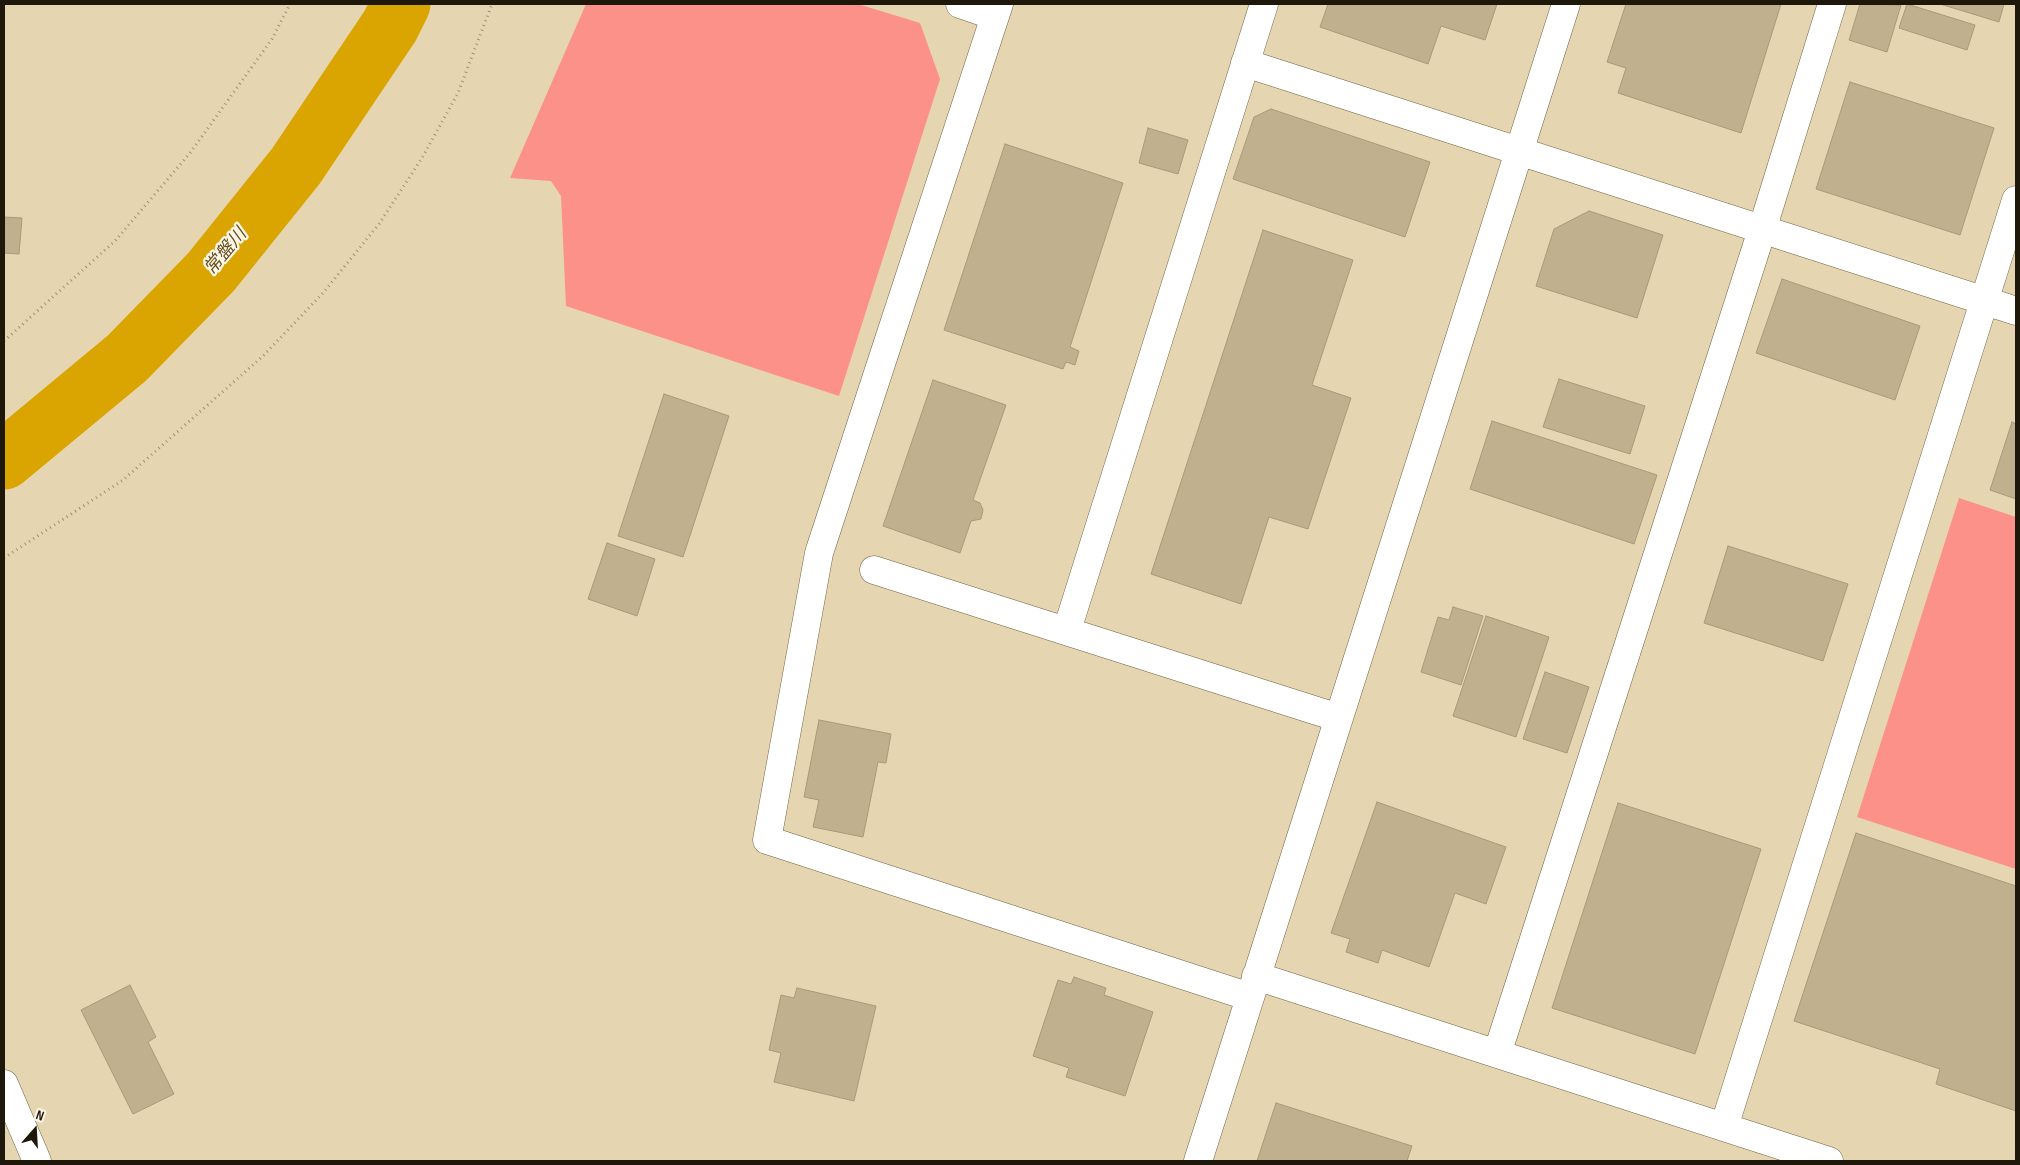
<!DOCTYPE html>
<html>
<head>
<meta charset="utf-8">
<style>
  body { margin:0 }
  #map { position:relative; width:2020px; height:1165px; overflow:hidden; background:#e6d5b1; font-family:"Sofia Sans Condensed",sans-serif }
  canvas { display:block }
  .frame { position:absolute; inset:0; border:5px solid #1e180b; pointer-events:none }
  .north { position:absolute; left:10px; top:1105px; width:50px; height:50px; -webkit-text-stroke:4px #fef7e9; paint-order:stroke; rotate:19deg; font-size:14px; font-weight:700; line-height:20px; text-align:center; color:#1e180b }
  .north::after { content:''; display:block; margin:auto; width:18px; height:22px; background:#1e180b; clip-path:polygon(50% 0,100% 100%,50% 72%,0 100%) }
</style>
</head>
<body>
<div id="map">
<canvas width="2020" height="1165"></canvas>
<div class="frame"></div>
<div class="north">N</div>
</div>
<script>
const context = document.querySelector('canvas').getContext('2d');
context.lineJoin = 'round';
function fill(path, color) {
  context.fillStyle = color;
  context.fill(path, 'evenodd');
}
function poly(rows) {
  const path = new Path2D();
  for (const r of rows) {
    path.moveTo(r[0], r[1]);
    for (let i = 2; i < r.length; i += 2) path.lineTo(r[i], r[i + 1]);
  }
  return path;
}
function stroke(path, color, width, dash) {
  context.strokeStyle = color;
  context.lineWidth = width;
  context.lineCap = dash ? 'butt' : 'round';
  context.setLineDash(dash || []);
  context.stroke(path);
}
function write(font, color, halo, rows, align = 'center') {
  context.font = font + ' "Sofia Sans Condensed","Noto Sans JP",sans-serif';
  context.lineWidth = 4.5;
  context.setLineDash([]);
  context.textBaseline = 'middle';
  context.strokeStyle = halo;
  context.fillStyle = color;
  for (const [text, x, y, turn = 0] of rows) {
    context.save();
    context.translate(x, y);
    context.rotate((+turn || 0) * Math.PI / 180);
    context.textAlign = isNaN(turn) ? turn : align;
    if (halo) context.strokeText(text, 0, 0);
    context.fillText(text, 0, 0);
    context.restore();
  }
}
fill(poly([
  [586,4,858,4,920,23,940,79,839,396,566,306,561,196,551,181,510,178],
  [1959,498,2016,517,2016,869,1857,817]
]), '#fc9189');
stroke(poly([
  [4,460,127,358,211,272,296,166,390,26,401,4]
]), '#daa500', 59);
const building = poly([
  [1328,4,1497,4,1485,40,1441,26,1428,64,1320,27,1328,4],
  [1626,4,1781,4,1741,133,1618,93,1626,68,1607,62,1626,4],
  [1860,4,1901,5,1887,52,1849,40,1860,4],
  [1907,4,1975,25,1967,50,1899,28,1907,4],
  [1940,4,2004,4,1999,22,1940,4],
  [1850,82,1994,128,1960,235,1816,189,1850,82],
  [1271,109,1430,162,1405,237,1233,179,1254,117,1271,109],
  [1148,128,1188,140,1178,174,1139,163,1148,128],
  [1005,144,1123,183,1070,347,1079,351,1075,365,1066,362,1063,369,944,330,1005,144],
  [1589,211,1663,235,1637,318,1536,286,1554,229,1589,211],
  [4,217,22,218,19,254,4,253,4,217],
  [1263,230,1353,260,1312,385,1351,398,1308,529,1269,517,1241,604,1151,574,1263,230],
  [1782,279,1920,326,1895,400,1756,353,1782,279],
  [1559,379,1645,406,1630,454,1543,427,1559,379],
  [933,380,1006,405,973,500,980,503,983,510,981,519,971,521,960,553,883,526,933,380],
  [664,394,729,416,683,557,618,536,664,394],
  [1492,421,1657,475,1634,544,1470,489,1492,421],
  [2012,422,2016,424,2016,499,1990,490,2012,422],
  [607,543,655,559,637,616,588,599,607,543],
  [1728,546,1848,584,1823,661,1704,623,1728,546],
  [1453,607,1483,616,1461,685,1421,672,1438,617,1449,620,1453,607],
  [1486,616,1549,637,1516,737,1453,716,1486,616],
  [1545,672,1589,687,1567,753,1523,739,1545,672],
  [819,720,891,734,886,763,878,762,863,837,813,827,819,800,804,797,819,720],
  [1377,802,1506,847,1486,904,1455,893,1429,967,1382,950,1378,963,1346,952,1350,939,1331,933,1377,802],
  [1618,803,1761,849,1695,1054,1552,1008,1618,803],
  [1856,833,2016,886,2016,1111,1936,1084,1940,1069,1794,1021,1856,833],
  [1074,977,1106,988,1104,995,1153,1012,1125,1096,1066,1077,1069,1068,1033,1056,1058,980,1071,984,1074,977],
  [130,985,156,1037,148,1042,174,1094,133,1114,81,1010,130,985],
  [797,988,876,1006,854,1101,774,1082,781,1053,769,1050,781,995,794,998,797,988],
  [1276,1103,1412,1146,1407,1161,1257,1161,1276,1103]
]);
fill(building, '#c1b08e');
stroke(building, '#aa9978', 1);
const minor = poly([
  [960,4,995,16],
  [999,4,819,553,767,840,1250,997],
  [1245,63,2016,311],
  [874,570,1339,718],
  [1067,630,1264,4],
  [1256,976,1829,1161],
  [1497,1054,1762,230,1832,4],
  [4,1084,37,1161],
  [1724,1127,2016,200],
  [1198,1161,1566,4]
]);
stroke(minor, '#726343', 29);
stroke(poly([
  [4,341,115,241,190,153,272,39,290,4],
  [4,558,123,480,263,356,323,293,379,224,422,158,458,93,492,4]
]), '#9f9276', 3, [1, 4]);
stroke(minor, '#fff', 28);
write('italic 18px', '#644e1b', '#fef7e9', [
  ["常盤川",226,252,-50]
]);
</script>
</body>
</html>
